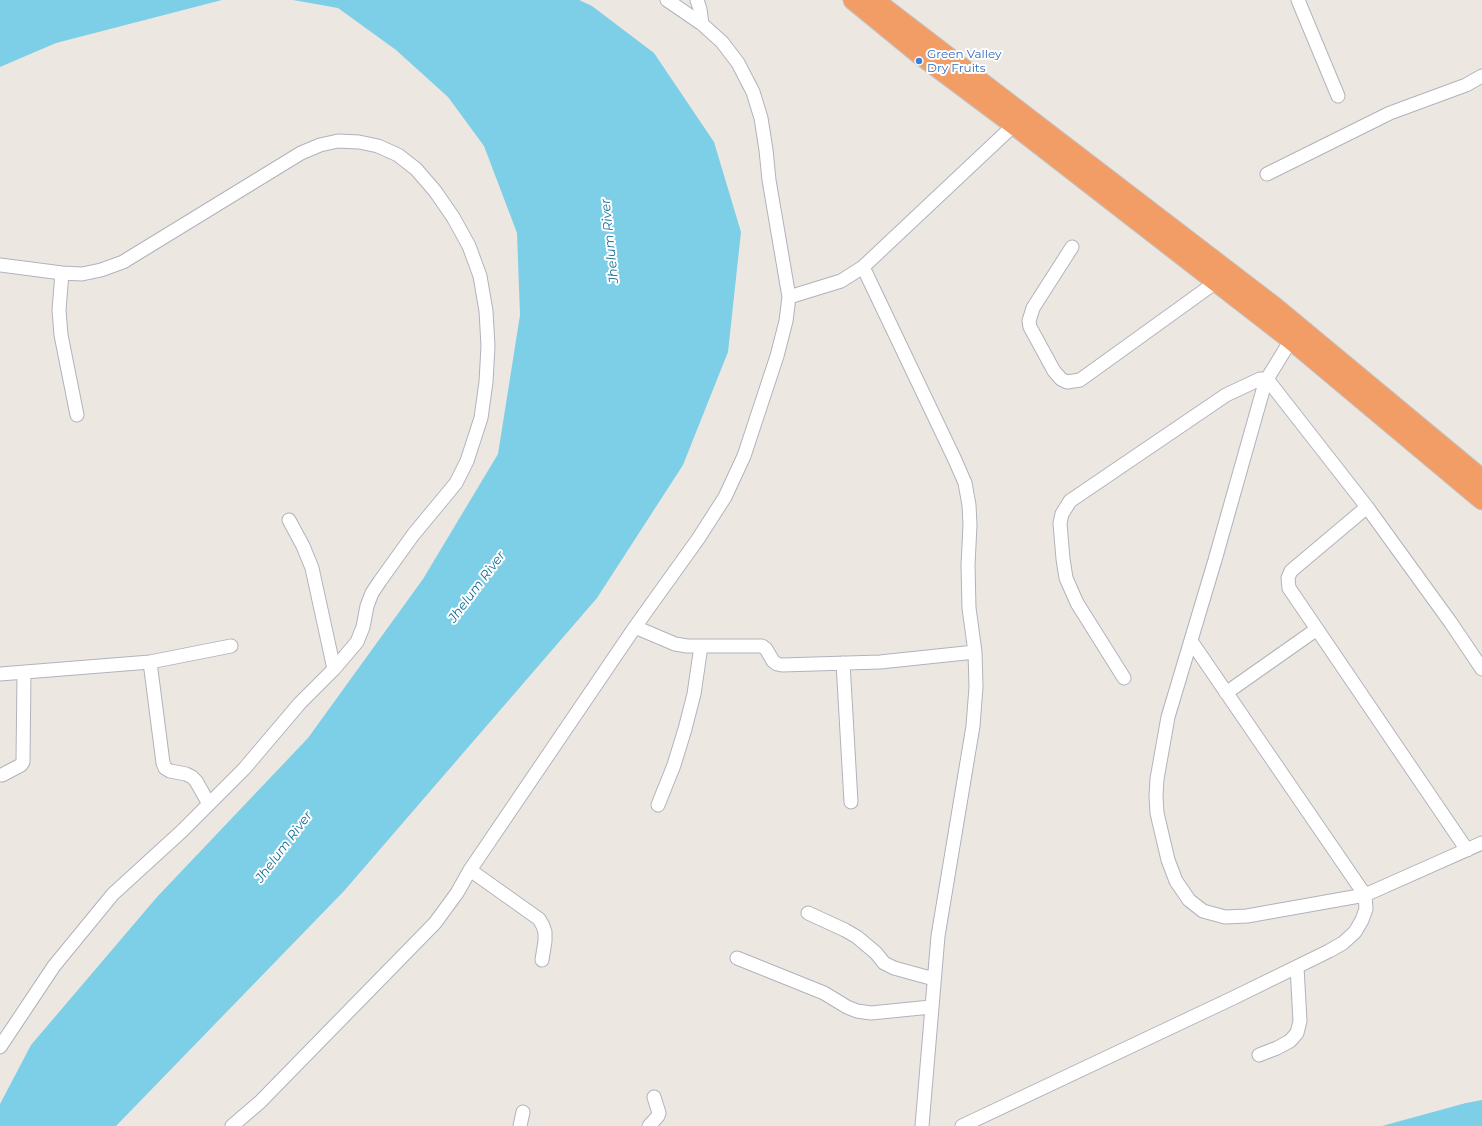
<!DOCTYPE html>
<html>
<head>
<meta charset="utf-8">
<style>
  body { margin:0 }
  canvas { display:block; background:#ede7e1 }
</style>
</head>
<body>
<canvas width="1482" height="1126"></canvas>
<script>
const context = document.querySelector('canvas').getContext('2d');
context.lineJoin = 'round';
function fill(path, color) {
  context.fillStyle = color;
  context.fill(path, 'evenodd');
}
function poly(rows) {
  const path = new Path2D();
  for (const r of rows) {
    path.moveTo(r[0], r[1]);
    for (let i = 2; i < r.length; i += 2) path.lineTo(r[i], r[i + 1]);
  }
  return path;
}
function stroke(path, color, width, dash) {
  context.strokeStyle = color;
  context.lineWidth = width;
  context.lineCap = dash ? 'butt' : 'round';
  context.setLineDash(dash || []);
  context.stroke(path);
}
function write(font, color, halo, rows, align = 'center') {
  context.font = font + ' Montserrat,sans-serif';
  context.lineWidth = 4;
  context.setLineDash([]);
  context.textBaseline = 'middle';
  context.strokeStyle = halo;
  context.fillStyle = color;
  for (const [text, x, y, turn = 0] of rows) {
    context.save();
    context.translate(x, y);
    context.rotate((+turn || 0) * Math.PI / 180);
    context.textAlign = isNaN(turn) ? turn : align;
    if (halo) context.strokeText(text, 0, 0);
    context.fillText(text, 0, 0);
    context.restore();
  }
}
fill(poly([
  [0,0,222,0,56,43,0,67],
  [293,0,579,0,592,6,654,53,714,142,741,232,728,352,683,465,597,598,344,891,116,1126,0,1126,0,1104,31,1045,157,897,308,738,423,579,498,454,520,315,517,233,484,146,448,97,396,50,338,8],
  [1482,1100,1482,1126,1382,1126,1466,1103]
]), '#7ccfe7');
const minor = poly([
  [697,0,700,9,702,24],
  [1298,0,1338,96],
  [1267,174,1390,113,1466,85,1482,76],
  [1072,247,1033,308,1029,321,1030,327,1054,371,1061,379,1067,382,1080,380,1216,282,1221,276],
  [0,265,62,273,82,274,101,270,123,262,301,153,320,145,338,141,359,142,378,146,398,155,416,169,435,191,453,217,469,246,480,276,486,311,488,346,486,382,481,418,467,461,456,483,413,535,380,581,372,593,367,606,363,627,357,642,334,669,300,703,244,769,182,831,113,894,54,966,0,1047],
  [863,267,955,460,965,483,969,505,970,525,968,565,969,608,975,652,976,687,973,726,938,936,922,1126],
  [62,273,59,310,61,335,77,415],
  [789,297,841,281,863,267,1014,125],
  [1367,507,1291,571,1288,578,1289,588,1467,850],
  [289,520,303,546,312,568,334,669],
  [635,627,675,644,687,646,762,646,766,649,773,661,777,664,782,665,880,662,975,652],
  [1191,641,1365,895,1247,916,1225,917,1203,911,1189,900,1176,881,1168,860,1157,813,1156,796,1157,779,1168,717,1215,560,1263,390,1267,379,1291,340,1297,334],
  [150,662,231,646],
  [843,663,851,802],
  [0,674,150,662,163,763,165,768,170,771,186,774,192,777,196,781,209,804],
  [1124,678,1077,603,1066,578,1063,559,1060,523,1062,514,1070,501,1226,395,1260,379,1267,379,1367,507,1451,623,1482,669],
  [1226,693,1317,629],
  [2,775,21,765,23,762,24,672],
  [658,805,674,765,685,729,694,694,701,646],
  [470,870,539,919,543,926,545,932,545,941,542,960],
  [808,913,845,930,857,937,876,953,884,963,894,968,934,979],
  [737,958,824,993,847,1007,857,1011,871,1013,931,1007],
  [1259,1055,1277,1048,1290,1041,1297,1033,1300,1021,1297,967],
  [232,1126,260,1102,435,923,457,893,470,870,635,627,698,539,725,497,744,456,777,356,786,321,789,297,769,180,766,150,761,118,753,92,738,63,722,42,702,24,667,0],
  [520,1126,523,1112],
  [649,1126,658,1116,659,1113,654,1097],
  [962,1126,1233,998,1329,951,1343,943,1355,932,1362,920,1366,909,1365,895,1482,843]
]);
const highway = poly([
  [853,0,919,54,1014,125,1291,340,1482,500],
  [874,0,1275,307,1482,479]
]);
stroke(minor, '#b1b3bc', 15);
stroke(highway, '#c4c4c4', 21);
stroke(minor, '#fff', 13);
stroke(highway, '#f39d66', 19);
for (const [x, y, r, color] of [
  [919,61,4,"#3f7fe0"]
]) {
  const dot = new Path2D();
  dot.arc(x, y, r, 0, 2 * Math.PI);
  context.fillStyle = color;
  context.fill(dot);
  stroke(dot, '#fff', 1.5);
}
write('12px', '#366cbe', '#fff', [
  ["Green Valley",927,54],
  ["Dry Fruits",927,68]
], 'left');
write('italic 13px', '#177097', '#fff', [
  ["Jhelum River",610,241,-96],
  ["Jhelum River",477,587,-53],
  ["Jhelum River",284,847,-53]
]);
</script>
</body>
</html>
